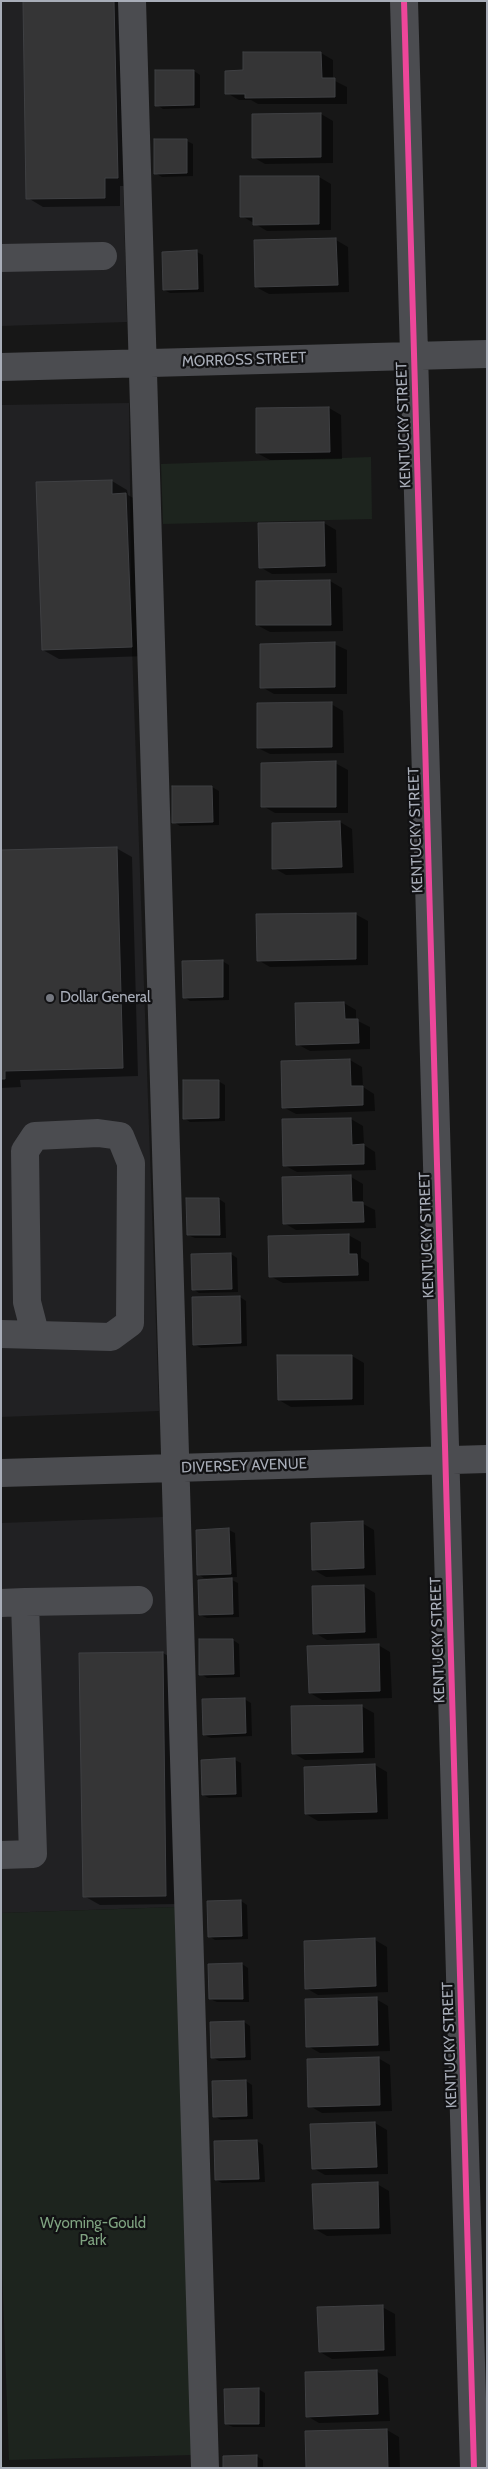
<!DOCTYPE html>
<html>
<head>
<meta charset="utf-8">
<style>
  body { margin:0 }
  #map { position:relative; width:488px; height:2469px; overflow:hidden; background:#171717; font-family:Cabin,sans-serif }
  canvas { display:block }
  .frame { position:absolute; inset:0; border:2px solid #a8adb8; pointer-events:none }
</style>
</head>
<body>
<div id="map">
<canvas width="488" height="2469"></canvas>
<div class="frame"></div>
</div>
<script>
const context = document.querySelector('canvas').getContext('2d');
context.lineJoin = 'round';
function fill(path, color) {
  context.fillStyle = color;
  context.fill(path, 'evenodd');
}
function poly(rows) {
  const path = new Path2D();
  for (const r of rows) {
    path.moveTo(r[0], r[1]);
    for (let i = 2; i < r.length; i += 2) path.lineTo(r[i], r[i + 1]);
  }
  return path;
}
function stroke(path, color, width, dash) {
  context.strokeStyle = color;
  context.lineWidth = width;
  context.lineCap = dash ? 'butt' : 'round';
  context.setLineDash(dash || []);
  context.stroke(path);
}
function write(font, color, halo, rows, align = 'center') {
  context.font = font + ' Cabin,sans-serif';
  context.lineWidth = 4.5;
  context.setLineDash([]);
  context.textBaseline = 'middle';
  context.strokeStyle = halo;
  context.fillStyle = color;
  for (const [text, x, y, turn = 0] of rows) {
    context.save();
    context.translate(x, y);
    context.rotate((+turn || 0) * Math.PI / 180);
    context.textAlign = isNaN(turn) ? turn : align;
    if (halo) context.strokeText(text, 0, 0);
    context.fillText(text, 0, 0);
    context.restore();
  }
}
fill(poly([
  [1,1,118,1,127,322,1,326],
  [129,403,132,647,159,1411,1,1417,1,405],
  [163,1517,176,1907,1,1913,1,1523]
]), '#212123');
fill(poly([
  [371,457,372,519,163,524,161,464],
  [176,1907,192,2455,9,2460,1,2240,1,1913]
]), '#1d241e');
fill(poly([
  [24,1,130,1,133,186,120,186,120,206,43,207,28,198],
  [321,53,333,60,333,80,347,87,347,104,258,104,251,100,239,100,227,93,244,72],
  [194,71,200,75,200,108,163,109,157,105],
  [321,114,333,121,333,163,265,164,253,157],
  [187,141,193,144,193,176,162,177,155,173],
  [319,177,331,184,331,230,267,231,242,216],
  [336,240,348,247,349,292,269,294,256,287],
  [197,252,203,255,204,292,170,293,164,290],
  [329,408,341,415,342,459,270,460,257,453],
  [112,481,127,490,128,495,142,503,147,656,59,659,43,650],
  [324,523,336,530,337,573,272,574,260,567],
  [330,581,342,588,343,631,270,632,257,625],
  [334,644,347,650,347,694,274,694,262,687],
  [331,704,343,711,344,753,270,754,258,748],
  [335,763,348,770,348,813,275,813,263,806],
  [212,787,219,791,219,825,180,826,174,822,173,788],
  [340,822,352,829,354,873,286,875,274,868,273,824],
  [116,848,132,857,138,1076,20,1080,21,1087,1,1088,1,851],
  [355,914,368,921,368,965,270,967,258,960],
  [222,961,229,965,229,1000,190,1001,184,997],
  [344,1003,356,1010,356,1020,370,1027,370,1049,310,1051,297,1044],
  [350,1060,362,1067,363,1087,374,1094,375,1111,296,1114,283,1107],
  [218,1081,225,1085,225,1121,190,1122,184,1118],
  [351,1119,363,1126,364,1145,375,1152,376,1170,297,1172,284,1165],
  [351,1177,363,1184,363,1204,375,1210,376,1228,296,1230,284,1223],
  [219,1199,225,1203,226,1238,195,1238,188,1235],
  [348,1235,361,1242,361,1258,369,1263,369,1281,283,1283,270,1276],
  [231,1254,237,1258,238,1292,199,1293,193,1289],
  [240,1297,246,1301,247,1346,201,1348,194,1344],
  [352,1356,364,1363,364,1405,291,1407,279,1400],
  [362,1523,374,1530,376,1575,326,1577,314,1570],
  [229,1530,235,1533,237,1577,204,1578,198,1574],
  [232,1580,238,1583,239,1617,207,1618,200,1615],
  [363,1586,375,1593,377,1638,327,1640,315,1633],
  [233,1640,239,1644,240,1677,207,1678,201,1674],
  [378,1645,390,1652,392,1698,322,1700,310,1693],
  [163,1653,179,1662,182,1904,100,1905,84,1896],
  [244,1699,251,1703,252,1736,211,1738,204,1735],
  [361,1706,374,1713,375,1758,305,1760,293,1753],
  [235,1760,241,1763,242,1797,209,1798,203,1795],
  [375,1765,387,1772,388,1819,318,1821,306,1814],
  [241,1901,247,1905,248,1939,215,1940,209,1936],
  [375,1940,387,1947,388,1992,318,1995,306,1988],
  [242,1964,248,1968,249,2002,217,2002,210,1999],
  [376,1999,388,2006,390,2051,320,2053,308,2046],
  [244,2022,250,2026,251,2060,219,2061,212,2057],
  [378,2058,390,2065,392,2111,322,2113,310,2106],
  [246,2081,252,2085,253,2119,221,2120,214,2116],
  [375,2123,387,2130,388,2174,325,2175,313,2168],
  [257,2141,263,2145,265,2182,222,2183,216,2180],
  [377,2184,389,2191,391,2234,327,2236,315,2229],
  [382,2307,395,2314,396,2356,332,2359,320,2352],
  [376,2371,388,2378,390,2421,319,2423,307,2416],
  [258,2389,265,2393,265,2427,233,2427,226,2424],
  [387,2430,399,2437,400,2468,307,2468,306,2432],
  [256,2456,263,2460,263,2468,224,2468]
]), '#0007');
const building = poly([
  [23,1,114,1,118,178,105,178,105,198,26,199,23,1],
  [243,52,321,52,322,78,335,78,335,97,245,98,245,94,225,94,225,71,243,70,243,52],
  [155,70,194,70,194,105,155,106,155,70],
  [321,113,321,157,252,158,252,114,321,113],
  [154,139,187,139,187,173,154,174,154,139],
  [240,176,319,176,319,224,253,225,253,217,240,217,240,176],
  [336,238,338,285,255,287,254,240,336,238],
  [197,250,198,289,163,290,162,252,197,250],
  [329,407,330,452,256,453,256,408,329,407],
  [112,480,112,494,126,493,132,647,42,650,36,482,112,480],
  [324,522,325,566,259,568,258,523,324,522],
  [330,580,331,625,256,625,256,581,330,580],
  [335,642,335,687,260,688,260,644,335,642],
  [332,702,332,747,257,748,257,703,332,702],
  [336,761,336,807,261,807,261,763,336,761],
  [172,786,212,786,213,822,172,823,172,786],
  [340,821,342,867,272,869,272,823,340,821],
  [117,847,123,1068,5,1071,5,1079,1,1079,1,850,117,847],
  [356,913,356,959,257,961,256,914,356,913],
  [223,960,223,997,183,998,182,961,223,960],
  [344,1002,345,1019,358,1019,359,1043,296,1045,295,1003,344,1002],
  [350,1059,351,1086,363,1086,363,1105,282,1108,281,1061,350,1059],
  [183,1080,219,1080,219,1118,183,1119,183,1080],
  [351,1118,352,1145,364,1144,364,1164,283,1166,282,1119,351,1118],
  [351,1175,352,1202,363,1202,364,1222,283,1224,282,1177,351,1175],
  [186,1198,219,1198,220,1235,187,1235,186,1198],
  [349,1234,349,1254,357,1254,358,1275,269,1277,268,1236,349,1234],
  [231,1253,232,1289,192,1290,191,1254,231,1253],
  [240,1296,241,1343,193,1345,192,1297,240,1296],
  [277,1355,352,1355,352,1399,278,1400,277,1355],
  [363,1521,364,1568,312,1570,311,1523,363,1521],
  [229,1528,231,1574,197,1575,196,1530,229,1528],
  [232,1578,233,1614,199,1615,198,1580,232,1578],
  [364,1585,365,1632,313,1634,312,1586,364,1585],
  [199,1639,233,1639,234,1674,199,1675,199,1639],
  [379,1644,380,1691,309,1693,307,1646,379,1644],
  [163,1652,166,1896,83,1897,79,1653,163,1652],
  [245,1698,246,1733,203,1735,202,1699,245,1698],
  [362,1705,363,1752,292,1754,291,1706,362,1705],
  [235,1758,236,1794,202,1795,201,1760,235,1758],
  [375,1764,377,1812,305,1814,304,1767,375,1764],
  [241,1900,242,1936,208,1937,207,1901,241,1900],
  [375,1938,376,1986,305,1989,304,1941,375,1938],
  [242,1963,243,1999,209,1999,208,1964,242,1963],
  [377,1997,378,2045,306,2047,305,1999,377,1997],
  [244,2021,245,2057,211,2058,210,2022,244,2021],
  [379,2057,380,2105,308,2107,307,2059,379,2057],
  [246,2080,247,2116,213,2117,212,2081,246,2080],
  [375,2122,377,2167,312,2169,310,2124,375,2122],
  [257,2140,259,2179,215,2180,214,2141,257,2140],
  [378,2182,379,2228,314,2229,312,2184,378,2182],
  [383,2305,384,2350,319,2352,317,2307,383,2305],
  [377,2370,378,2414,306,2417,305,2372,377,2370],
  [259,2388,259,2424,225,2424,224,2389,259,2388],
  [387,2429,388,2468,306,2468,305,2431,387,2429],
  [257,2455,257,2468,223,2468,223,2456,257,2455]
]);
fill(building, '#353536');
stroke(building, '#3f4043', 1);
stroke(poly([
  [132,1,205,2468],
  [404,1,474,2468],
  [1,258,103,256],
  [1,367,487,354],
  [1,1334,111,1337,130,1323,131,1163,120,1136,98,1133,35,1136,25,1151,27,1302,35,1333],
  [1,1473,487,1459],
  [25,1602,139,1600],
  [1,1603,25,1602,33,1854,1,1855]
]), '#4b4c50', 28);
stroke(poly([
  [404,1,474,2468]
]), '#ed469a', 6);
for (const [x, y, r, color] of [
  [50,998,5,"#757880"]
]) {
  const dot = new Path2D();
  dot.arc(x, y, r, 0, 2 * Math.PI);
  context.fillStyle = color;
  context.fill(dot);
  stroke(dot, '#111113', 2);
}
write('15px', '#a8adb8', '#111113', [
  ["MORROSS STREET",244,360,-2],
  ["KENTUCKY STREET",404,425,-92],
  ["KENTUCKY STREET",416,830,-92],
  ["KENTUCKY STREET",427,1235,-92],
  ["DIVERSEY AVENUE",244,1466,-2],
  ["KENTUCKY STREET",438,1640,-92],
  ["KENTUCKY STREET",450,2045,-92]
]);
write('15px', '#a8adb8', '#111113', [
  ["Dollar General",60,998]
], 'left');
write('15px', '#7fa381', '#111113', [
  ["Wyoming-Gould",93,2224],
  ["Park",93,2241]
]);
</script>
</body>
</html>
